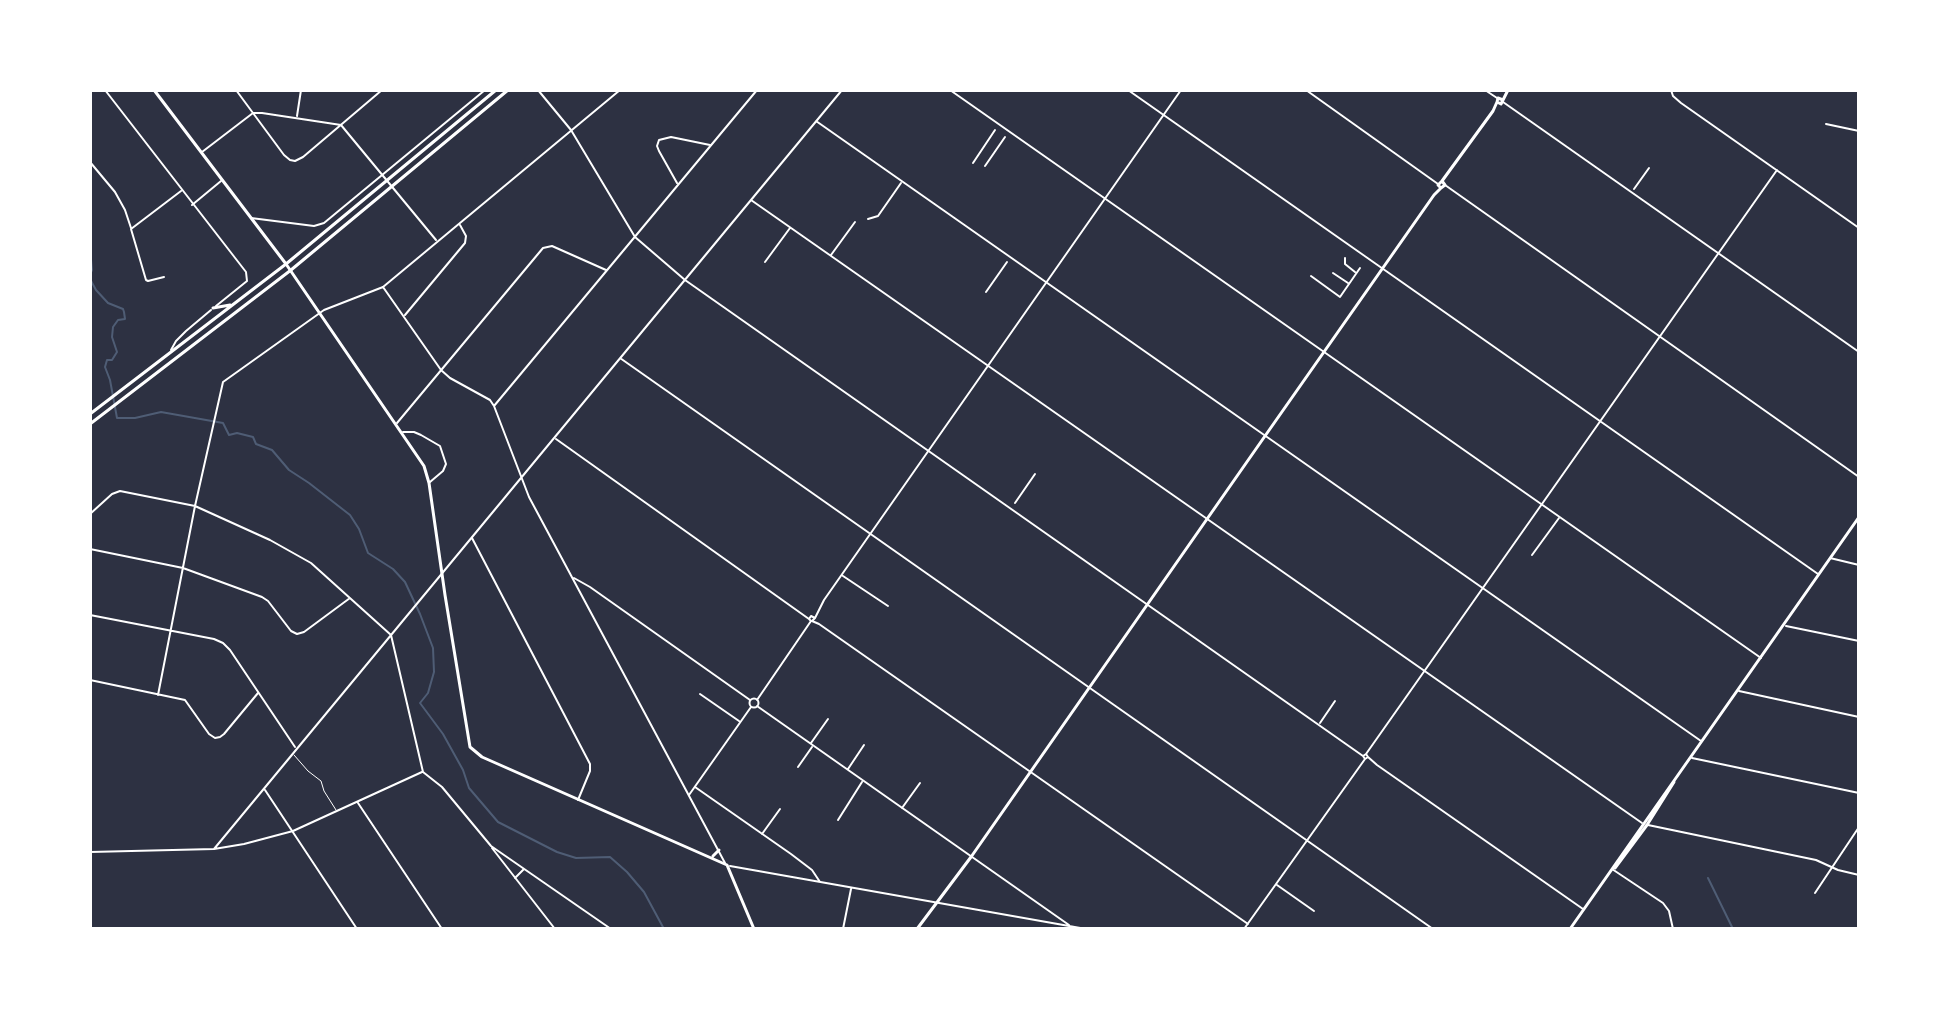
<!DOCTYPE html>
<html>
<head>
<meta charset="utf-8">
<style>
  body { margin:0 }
  #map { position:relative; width:1949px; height:1019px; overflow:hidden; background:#2d3142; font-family:"Golos Text",sans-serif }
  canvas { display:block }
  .frame { position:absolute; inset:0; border:92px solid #fff; pointer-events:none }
</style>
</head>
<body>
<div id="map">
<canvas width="1949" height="1019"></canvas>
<div class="frame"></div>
</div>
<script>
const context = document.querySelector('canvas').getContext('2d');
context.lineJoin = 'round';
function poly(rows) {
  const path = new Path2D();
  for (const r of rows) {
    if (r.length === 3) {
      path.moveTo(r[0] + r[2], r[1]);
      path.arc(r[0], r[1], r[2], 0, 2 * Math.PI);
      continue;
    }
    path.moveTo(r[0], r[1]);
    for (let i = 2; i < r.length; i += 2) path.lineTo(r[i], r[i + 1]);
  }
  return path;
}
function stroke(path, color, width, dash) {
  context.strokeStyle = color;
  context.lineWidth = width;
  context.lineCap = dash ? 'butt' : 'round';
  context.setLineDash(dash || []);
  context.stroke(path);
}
stroke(poly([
  [90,249,92,270,90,275],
  [90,279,96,290,108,303,123,309,124,312,125,319,118,320,113,327,112,337,117,352,112,360,107,360,105,367,110,380,117,418,135,418,161,412,223,423,229,435,237,433,253,437,256,444,272,450,289,470,309,483,350,515,359,529,368,553,393,569,405,582,420,614,433,648,434,672,428,693,420,703,443,734,463,770,469,788,498,822,557,852,576,858,610,857,627,872,644,892,664,929],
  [1708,878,1733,929]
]), '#4f5d75', 2);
stroke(poly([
  [294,755,308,771,321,781,324,791,336,810]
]), '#fff', 1);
stroke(poly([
  [105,90,246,272,247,281,216,306],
  [236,90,284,155,290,160,295,161,303,157,382,90],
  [538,90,571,130,635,237,685,280,1363,756],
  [1128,90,1818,574],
  [1306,90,1438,184],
  [1485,90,1497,98],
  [1671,90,1673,96,1681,103,1859,228],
  [1503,102,1859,352],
  [297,116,301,90],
  [816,121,1701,741],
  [1826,124,1859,131],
  [202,152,253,113,262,113,341,125,436,240],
  [90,162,115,192,125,210,131,228],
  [973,163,995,130],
  [985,166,1005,137],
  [677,183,659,151,657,146,659,140,671,137,710,145],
  [1445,185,1859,477],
  [1634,189,1649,168],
  [751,200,1642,823],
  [192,205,221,181],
  [251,218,314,226,324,223,485,90],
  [868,219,878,216,901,183],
  [831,255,855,222],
  [1345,258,1345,264,1355,272],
  [765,262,790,228],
  [1333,273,1348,283],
  [1311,276,1340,297,1360,268],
  [164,277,148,281,146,280,131,229,181,191],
  [383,287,441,370,450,378,490,400,494,406,529,497,725,863],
  [986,292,1007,262],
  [405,315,465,243,466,236,460,225],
  [171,350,176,341,186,331,211,310],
  [620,358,1433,929],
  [494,406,757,90],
  [397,423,543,248,552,246,606,270],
  [403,432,414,432,421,435,440,446,446,464,443,471,430,482],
  [556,439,809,619],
  [1015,503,1035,474],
  [90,514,112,494,120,491,195,506,270,540,311,563,391,635,423,772,442,787,491,846,611,929],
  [472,538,590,764,590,771,578,800],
  [90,549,183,568,262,597,268,601,291,631,297,634,304,632,350,598],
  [1532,555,1559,518],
  [1830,558,1859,565],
  [843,576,888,606],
  [574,578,590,587,750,700],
  [90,615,214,639,223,643,230,650,295,747],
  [815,618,824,600,1181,90],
  [812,621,819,624,1248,924],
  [1786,626,1859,641],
  [90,680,185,700,209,734,215,738,220,737,224,734,258,693],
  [1739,691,1859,717],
  [700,694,739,721],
  [158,695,195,506,223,382,324,310,383,287,620,90],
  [754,703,4.5],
  [757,700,811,621,809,619,811,616,815,618,812,621],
  [757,706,1069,925],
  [1320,723,1335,701],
  [811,743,828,719],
  [1366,754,1777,170],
  [1366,754,1368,757,1365,759,1363,756,1366,754],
  [1368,757,1377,765,1583,909],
  [1692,758,1859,793],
  [798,767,812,747],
  [848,769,864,745],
  [695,787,791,854,812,870,820,882],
  [265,790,357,929],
  [689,795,751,707],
  [358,803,442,929],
  [902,808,920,783],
  [838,820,862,782],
  [1648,825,1816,860,1838,870,1859,875],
  [762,834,780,809],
  [492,848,555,929],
  [214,849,842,90],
  [90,852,214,849,244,844,293,831,422,772],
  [730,866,1086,929],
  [1612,869,1663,903,1669,911,1673,929],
  [515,878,524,869],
  [1277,885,1314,911],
  [1815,893,1859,827],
  [843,929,851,889],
  [1244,929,1365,759]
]), '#fff', 2);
stroke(poly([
  [950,90,1761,658]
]), '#fff', 2);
stroke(poly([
  [154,90,286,264,424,466,429,483,445,595,470,747,482,757,727,865,754,929],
  [1498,98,1503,100,1501,104,1497,102,1498,98],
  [1503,100,1508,90],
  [1442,181,1493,111,1497,102],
  [1442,181,1445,185,1441,188,1438,185,1442,181],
  [713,856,719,850],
  [1615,868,1647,825,1674,782],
  [917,929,971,857,1265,436,1434,195,1441,188],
  [1570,929,1859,517]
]), '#fff', 3);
stroke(poly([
  [213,308,230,305],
  [90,414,286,264,496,90],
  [90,424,291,270,508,90]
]), '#fff', 3);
</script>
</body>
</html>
